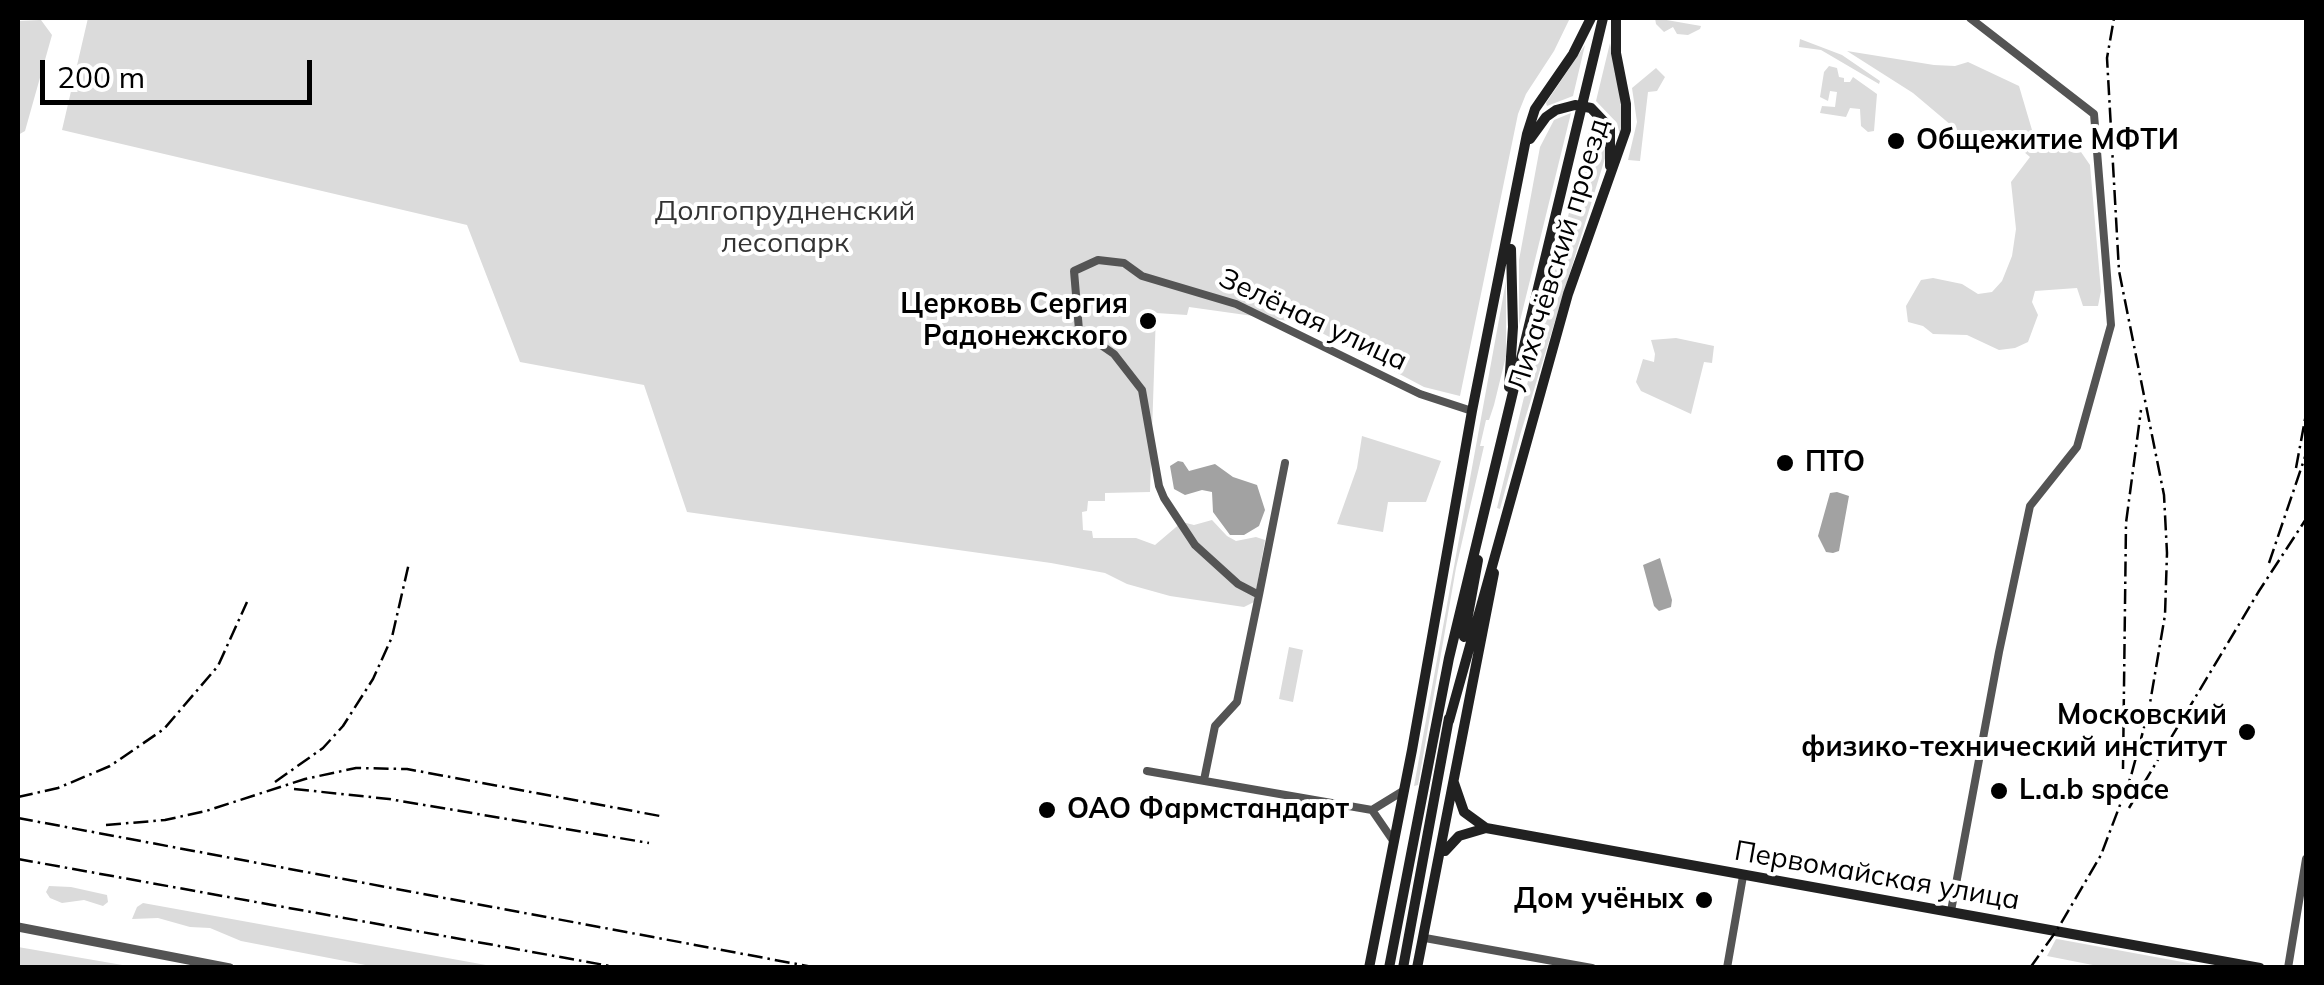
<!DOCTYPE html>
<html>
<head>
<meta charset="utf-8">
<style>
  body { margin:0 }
  #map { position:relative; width:2324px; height:985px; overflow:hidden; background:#fff; font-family:Mulish,sans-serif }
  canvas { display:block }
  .frame { position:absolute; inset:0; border:20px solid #000; pointer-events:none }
  .scale { position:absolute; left:40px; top:60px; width:272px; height:45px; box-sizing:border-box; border:5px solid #000; border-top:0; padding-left:12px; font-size:30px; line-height:35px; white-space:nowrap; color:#000; -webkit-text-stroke:8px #fff; paint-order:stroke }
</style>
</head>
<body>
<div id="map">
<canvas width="2324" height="985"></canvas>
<div class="frame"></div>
<div class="scale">200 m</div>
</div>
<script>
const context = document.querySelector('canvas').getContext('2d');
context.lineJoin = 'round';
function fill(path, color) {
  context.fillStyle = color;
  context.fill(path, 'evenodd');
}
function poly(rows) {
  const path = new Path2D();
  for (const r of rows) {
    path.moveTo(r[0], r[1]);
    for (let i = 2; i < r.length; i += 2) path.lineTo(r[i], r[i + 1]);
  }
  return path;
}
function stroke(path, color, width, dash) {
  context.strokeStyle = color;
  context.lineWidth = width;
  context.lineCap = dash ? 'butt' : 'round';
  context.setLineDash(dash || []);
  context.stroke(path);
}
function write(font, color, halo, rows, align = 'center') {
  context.font = font + ' Mulish,sans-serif';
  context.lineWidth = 8;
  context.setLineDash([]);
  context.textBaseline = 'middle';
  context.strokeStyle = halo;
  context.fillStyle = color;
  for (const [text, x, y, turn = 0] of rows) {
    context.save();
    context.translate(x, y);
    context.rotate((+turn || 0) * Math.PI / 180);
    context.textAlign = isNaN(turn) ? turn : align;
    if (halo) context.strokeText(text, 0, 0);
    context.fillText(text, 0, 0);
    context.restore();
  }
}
fill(poly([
  [88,18,1570,18,1554,51,1526,94,1518,114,1460,396,1424,387,1303,323,1189,307,1187,315,1156,313,1150,492,1105,493,1105,501,1088,501,1087,511,1082,512,1083,530,1092,531,1093,538,1136,538,1155,545,1182,522,1194,525,1212,520,1227,536,1236,541,1256,537,1265,540,1254,602,1244,607,1170,596,1127,584,1105,573,1051,563,687,512,644,385,520,362,467,225,62,130],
  [1655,18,1701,26,1700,29,1688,35,1677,34,1673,27,1664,32,1656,24],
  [41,20,52,35,25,131,18,135,18,21],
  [1800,39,1842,55,1880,81,1879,84,1821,50,1799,47],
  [1610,43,1622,105,1621,139,1617,123,1596,101],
  [1585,45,1573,96,1547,106,1546,103],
  [1847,51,1934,65,1955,66,1968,62,2019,86,2032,130,2041,141,2054,148,2081,152,2090,165,2101,291,2098,306,2083,306,2077,288,2035,291,2032,302,2038,315,2028,342,2015,348,1999,350,1967,335,1933,334,1923,326,1908,322,1906,306,1921,280,1933,278,1962,284,1978,294,1992,292,2002,281,2012,256,2016,229,2011,182,2030,157,2018,147,1990,152,1977,147,1913,93],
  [1829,66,1837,68,1839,77,1844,78,1844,82,1850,82,1853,77,1877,94,1874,131,1868,132,1861,126,1860,109,1850,108,1846,117,1820,113,1822,106,1835,107,1837,92,1830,91,1828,101,1820,97,1824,72],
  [1656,68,1665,77,1657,91,1648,92,1640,161,1628,160,1637,122,1632,88],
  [1571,113,1519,325,1519,260,1540,147,1554,120],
  [1592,118,1605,133,1606,155,1521,432,1500,509,1497,508],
  [1506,281,1506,356,1494,405,1489,420,1486,420,1480,446,1484,446,1456,568,1418,785,1414,786],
  [1676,338,1714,346,1712,363,1704,362,1691,414,1641,391,1636,382,1643,359,1654,362,1655,354,1651,340],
  [1362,436,1441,461,1426,502,1388,502,1383,532,1337,524,1357,468],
  [1289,647,1303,650,1293,702,1279,699],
  [49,886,71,887,107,895,108,902,103,906,84,900,62,903,50,898,46,892],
  [143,903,497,967,376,967,241,941,210,928,190,927,158,918,132,919,137,907],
  [2056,939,2057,939,2210,967,2103,967,2047,956],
  [18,947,134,967,18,967]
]), '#dbdbdb');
fill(poly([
  [1178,461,1183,462,1189,471,1215,464,1233,477,1257,485,1265,510,1259,526,1244,535,1230,535,1213,512,1212,492,1202,490,1185,495,1174,489,1170,466],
  [1837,492,1849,496,1839,551,1833,553,1826,552,1818,536,1830,493],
  [1660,558,1672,600,1671,607,1659,611,1654,606,1643,565]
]), '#a2a2a2');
stroke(poly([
  [1259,595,1285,463],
  [1147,771,1372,810,1403,791],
  [1204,780,1215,726,1237,702,1259,595,1238,584,1195,545,1164,498,1159,486,1142,390,1114,354,1079,330,1074,271,1098,260,1124,263,1142,276,1236,304,1420,394,1472,411],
  [1372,810,1394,842],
  [1951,911,1999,652,2030,506,2077,447,2111,325,2094,114,1970,18],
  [1425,938,1592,968],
  [1727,968,1743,876],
  [2288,968,2306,859]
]), '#545454', 8);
stroke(poly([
  [18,927,230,968]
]), '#545454', 9);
stroke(poly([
  [1530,139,1546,117,1556,110,1575,105,1591,108,1610,128,1610,166],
  [1509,387,1513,327,1511,249],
  [1464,637,1478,560],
  [1449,721,1568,294,1626,130,1626,104,1616,53,1616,18],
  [1454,783,1464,812,1486,828,2260,968],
  [1445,851,1459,836,1486,828],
  [1369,968,1412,750,1472,411,1527,134,1535,109,1573,54,1591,18],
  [1389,968,1449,658,1603,18],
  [1403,968,1449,718],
  [1417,968,1494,573]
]), '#212121', 10);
stroke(poly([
  [2296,468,2306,414],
  [2269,563,2306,454],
  [2123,769,2126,523,2141,410],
  [275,782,323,748,343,726,373,679,392,637,409,563],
  [294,789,389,799,649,843],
  [18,797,58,788,110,766,164,729,218,666,247,602],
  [2129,808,2259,591,2306,519],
  [18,818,818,968],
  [106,825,165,820,206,811,305,779,356,768,407,769,660,816],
  [18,859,621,968],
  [2030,968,2057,930,2101,855,2131,776,2149,709,2165,615,2167,553,2164,495,2119,271,2107,58,2114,18]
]), '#000', 2.5, [15, 5, 2.5, 5]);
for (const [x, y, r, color] of [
  [1896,141,10,"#000"],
  [1148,321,10,"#000"],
  [1785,463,10,"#000"],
  [2247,732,10,"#000"],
  [1999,791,10,"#000"],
  [1047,810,10,"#000"],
  [1704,900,10,"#000"]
]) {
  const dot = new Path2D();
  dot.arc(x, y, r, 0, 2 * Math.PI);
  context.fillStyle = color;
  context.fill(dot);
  stroke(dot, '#fff', 4);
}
write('bold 28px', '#000', '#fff', [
  ["Общежитие МФТИ",1916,141],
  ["Церковь Сергия",1128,305,"right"],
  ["Радонежского",1128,337,"right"],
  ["ПТО",1805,463],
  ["Московский",2227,716,"right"],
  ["физико-технический институт",2227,748,"right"],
  ["L.a.b space",2019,791],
  ["ОАО Фармстандарт",1067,810],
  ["Дом учёных",1684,900,"right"]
], 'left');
write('28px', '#323232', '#fff', [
  ["Долгопрудненский",785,212],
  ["лесопарк",785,244]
]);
write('28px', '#000', '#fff', [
  ["Лихачёвский проезд",1559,255,-73],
  ["Зелёная улица",1313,320,25],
  ["Первомайская улица",1877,876,10]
]);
</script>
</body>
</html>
